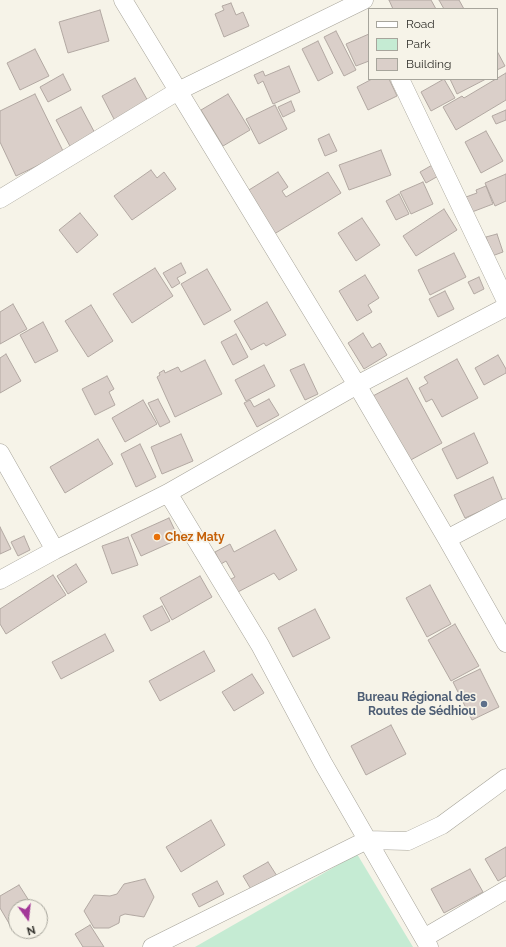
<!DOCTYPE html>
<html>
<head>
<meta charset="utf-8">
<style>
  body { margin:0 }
  #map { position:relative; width:506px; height:947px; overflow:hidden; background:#f6f3e8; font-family:Raleway,sans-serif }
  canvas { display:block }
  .legend { position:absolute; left:368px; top:8px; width:130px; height:72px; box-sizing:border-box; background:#f6f3e8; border:1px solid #a7a59c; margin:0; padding:5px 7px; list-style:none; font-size:12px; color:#31302b }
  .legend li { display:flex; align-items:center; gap:8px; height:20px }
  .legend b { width:20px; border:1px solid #a7a59c }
  .north { position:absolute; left:8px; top:899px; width:40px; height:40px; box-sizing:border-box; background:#f6f3e8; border:1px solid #a7a59c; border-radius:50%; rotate:165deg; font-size:11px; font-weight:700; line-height:16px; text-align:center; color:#31302b }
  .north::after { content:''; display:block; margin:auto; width:14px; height:18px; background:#a33898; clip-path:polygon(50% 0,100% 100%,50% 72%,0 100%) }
</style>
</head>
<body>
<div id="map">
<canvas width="506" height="947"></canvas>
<ul class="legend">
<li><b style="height:5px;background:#fff"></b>Road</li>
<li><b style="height:11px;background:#c5ebd3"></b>Park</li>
<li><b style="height:11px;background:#dacfc9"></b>Building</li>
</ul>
<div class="north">N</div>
</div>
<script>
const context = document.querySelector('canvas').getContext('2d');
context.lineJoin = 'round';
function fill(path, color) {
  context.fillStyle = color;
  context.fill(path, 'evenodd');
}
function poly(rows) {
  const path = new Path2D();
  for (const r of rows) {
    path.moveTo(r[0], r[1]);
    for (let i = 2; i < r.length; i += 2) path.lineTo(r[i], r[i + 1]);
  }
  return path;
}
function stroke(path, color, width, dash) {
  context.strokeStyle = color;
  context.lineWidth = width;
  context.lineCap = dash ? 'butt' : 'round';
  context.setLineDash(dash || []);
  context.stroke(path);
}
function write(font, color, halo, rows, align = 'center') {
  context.font = font + ' Raleway,sans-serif';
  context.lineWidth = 3.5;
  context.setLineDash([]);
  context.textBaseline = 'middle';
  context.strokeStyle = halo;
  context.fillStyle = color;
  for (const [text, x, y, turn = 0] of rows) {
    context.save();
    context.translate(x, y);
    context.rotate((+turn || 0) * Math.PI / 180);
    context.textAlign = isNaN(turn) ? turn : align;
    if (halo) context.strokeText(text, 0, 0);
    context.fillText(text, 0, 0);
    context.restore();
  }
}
fill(poly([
  [357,854,413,947,195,947]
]), '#c5ebd3');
const building = poly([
  [389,0,431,0,436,9,393,9,389,0],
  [439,0,459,0,464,9,444,9,439,0],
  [231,3,236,15,243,12,249,26,224,37,215,14,224,10,222,6,231,3],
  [100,10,109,41,68,53,59,22,100,10],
  [336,31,356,70,344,76,324,37,336,31],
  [369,34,369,61,356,66,346,44,369,34],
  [318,41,333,73,318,81,302,49,318,41],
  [35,49,49,76,20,90,7,63,35,49],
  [497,51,505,66,497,70,497,51],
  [289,66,300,92,273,104,263,81,258,84,254,75,263,71,265,76,289,66],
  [506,73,506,100,456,130,443,107,462,96,464,98,506,73],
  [63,74,71,90,48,102,40,87,63,74],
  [135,78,149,103,115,121,102,96,135,78],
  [372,79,389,79,397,96,368,110,357,87,372,79],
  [444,79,455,98,431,111,421,92,444,79],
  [450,79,486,79,457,94,450,79],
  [35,94,64,153,16,176,0,142,0,111,35,94],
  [228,94,250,130,223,146,201,110,228,94],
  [291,101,295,111,283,117,278,107,291,101],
  [275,105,287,129,259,144,246,119,275,105],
  [81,107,97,137,72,150,56,120,81,107],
  [506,110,506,120,496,124,492,116,506,110],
  [486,131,503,161,481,173,465,142,486,131],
  [329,134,337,151,325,156,318,139,329,134],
  [381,150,391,175,349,190,339,165,381,150],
  [434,164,440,175,426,183,420,172,434,164],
  [151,170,157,178,164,172,176,189,132,220,114,196,151,170],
  [278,172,288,187,282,191,286,197,328,172,341,193,271,236,244,193,278,172],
  [506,174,506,201,495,206,485,183,506,174],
  [423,182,433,204,411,214,400,192,423,182],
  [486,186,493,204,472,212,466,197,477,193,476,190,486,186],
  [399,194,409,214,396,220,386,201,399,194],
  [444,209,457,230,416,256,403,236,444,209],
  [80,213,98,235,77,253,59,230,80,213],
  [362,218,380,245,356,261,338,233,362,218],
  [497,234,503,252,492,256,486,237,497,234],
  [454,253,466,277,430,295,418,270,454,253],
  [181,263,186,273,177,278,180,283,172,288,163,273,181,263],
  [155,268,173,296,132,323,113,294,155,268],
  [207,269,231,310,204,325,181,284,207,269],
  [365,275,379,298,368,305,372,312,357,321,339,291,365,275],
  [479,277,484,289,474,294,468,282,479,277],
  [445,291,454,309,438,317,429,299,445,291],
  [267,302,286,335,266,346,264,343,251,350,234,321,267,302],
  [13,304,27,329,0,344,0,312,13,304],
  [91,305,113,341,88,357,65,321,91,305],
  [43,322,58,351,35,363,20,335,43,322],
  [363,333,372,348,380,343,387,355,364,369,348,343,363,333],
  [236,334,248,357,233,365,221,342,236,334],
  [6,354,21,381,0,393,0,358,6,354],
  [498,355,506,369,506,373,484,385,475,368,498,355],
  [457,359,478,398,442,417,432,399,426,402,419,388,428,383,424,377,457,359],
  [205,360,222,394,175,417,157,377,160,375,159,373,164,370,165,373,178,367,181,372,205,360],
  [304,364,318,394,305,400,290,370,304,364],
  [264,365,275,386,246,401,235,380,264,365],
  [107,376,114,389,109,392,115,405,95,415,82,389,107,376],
  [407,378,442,443,407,462,371,397,407,378],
  [158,399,170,422,160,427,148,403,158,399],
  [269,399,279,415,257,427,244,403,250,400,254,407,269,399],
  [143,400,157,424,125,442,112,418,143,400],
  [474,433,488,463,457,479,442,449,474,433],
  [181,434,193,461,162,474,151,447,181,434],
  [98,439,113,464,65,493,50,467,98,439],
  [140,444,156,477,136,487,121,454,140,444],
  [493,477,503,501,465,518,454,495,493,477],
  [169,518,179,539,141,556,131,535,169,518],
  [0,527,11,549,0,554,0,527],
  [275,530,297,570,279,580,274,573,236,593,229,580,235,577,226,561,221,564,215,552,230,544,234,552,275,530],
  [24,536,30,550,18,556,11,542,24,536],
  [128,537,138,565,112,574,102,546,128,537],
  [76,564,87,582,68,594,57,576,76,564],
  [53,575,66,595,6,634,0,624,0,609,53,575],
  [200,576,212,597,172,620,160,598,200,576],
  [430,585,451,624,427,637,406,598,430,585],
  [162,606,170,621,151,631,143,616,162,606],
  [315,609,330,638,293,657,278,628,315,609],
  [455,624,479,666,451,681,428,640,455,624],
  [105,634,114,651,61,679,52,662,105,634],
  [204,651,215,671,160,701,149,681,204,651],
  [480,669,499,707,472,720,453,682,480,669],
  [252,674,264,693,234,711,222,692,252,674],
  [391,725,406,754,366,775,351,746,391,725],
  [211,820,225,845,181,872,166,847,211,820],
  [506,847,506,876,498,881,485,859,506,847],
  [268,862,277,876,252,891,243,876,268,862],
  [470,869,483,892,444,913,431,889,470,869],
  [145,879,154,897,144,917,125,914,120,916,119,923,109,928,94,928,84,911,94,895,110,896,117,894,124,884,145,879],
  [217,881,224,894,199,907,192,894,217,881],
  [19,885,33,907,16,907,16,922,10,925,0,908,0,896,19,885],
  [90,925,104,947,83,947,75,934,90,925]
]);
fill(building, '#dacfc9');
stroke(building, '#b2a8a2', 1);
const minor = poly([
  [123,0,357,385,447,539,506,643],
  [400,79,506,301],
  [0,199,178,91,364,0],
  [0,453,55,550],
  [168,493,260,645,323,763,429,947],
  [447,539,506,508],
  [0,580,55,550,168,493,357,385,506,307],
  [424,938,506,890],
  [152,947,367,840,408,841,442,825,506,778]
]);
stroke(minor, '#a6a399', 19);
stroke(minor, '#fff', 18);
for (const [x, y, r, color] of [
  [157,537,4,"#e8710a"],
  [484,704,4,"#5c6f8a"]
]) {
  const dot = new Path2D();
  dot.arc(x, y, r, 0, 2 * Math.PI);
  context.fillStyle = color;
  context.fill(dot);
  stroke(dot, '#f6f3e8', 1.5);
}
write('bold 12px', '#c56008', '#f6f3e8', [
  ["Chez Maty",165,537]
], 'left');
write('bold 12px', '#4e5e75', '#f6f3e8', [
  ["Bureau Régional des",476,697],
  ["Routes de Sédhiou",476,711]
], 'right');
</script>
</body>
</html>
